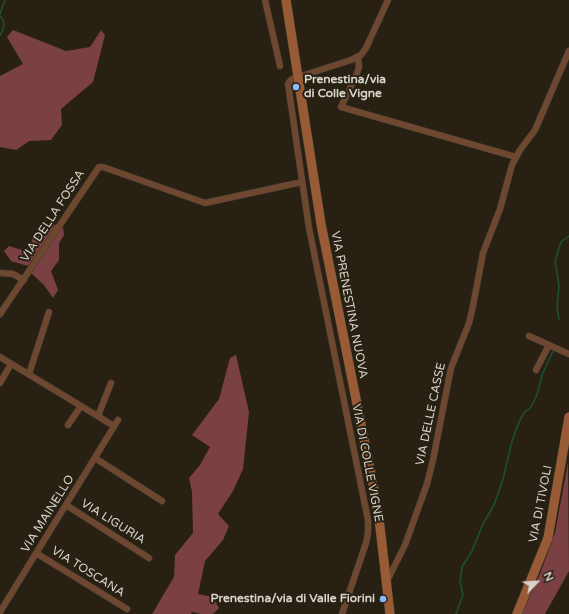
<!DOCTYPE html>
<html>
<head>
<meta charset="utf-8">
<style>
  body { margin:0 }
  #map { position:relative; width:569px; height:614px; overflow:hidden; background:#282113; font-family:"Varela Round",sans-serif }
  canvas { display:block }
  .north { position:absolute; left:517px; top:562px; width:40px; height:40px; -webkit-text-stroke:3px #282113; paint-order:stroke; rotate:65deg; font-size:11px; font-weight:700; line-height:16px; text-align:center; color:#d7d3ca }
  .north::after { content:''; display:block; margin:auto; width:14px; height:18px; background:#d7d3ca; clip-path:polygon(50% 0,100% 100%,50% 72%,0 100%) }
</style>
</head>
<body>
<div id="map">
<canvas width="569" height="614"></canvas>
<div class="north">N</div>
</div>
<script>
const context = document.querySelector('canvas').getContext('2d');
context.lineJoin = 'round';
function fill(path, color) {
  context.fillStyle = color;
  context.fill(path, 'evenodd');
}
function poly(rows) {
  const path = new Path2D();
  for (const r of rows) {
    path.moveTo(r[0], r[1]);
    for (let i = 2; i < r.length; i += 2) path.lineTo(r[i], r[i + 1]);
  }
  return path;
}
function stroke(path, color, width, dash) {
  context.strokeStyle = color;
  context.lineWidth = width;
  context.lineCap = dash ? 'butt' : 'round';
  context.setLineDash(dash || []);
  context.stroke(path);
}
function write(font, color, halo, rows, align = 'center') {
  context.font = font + ' "Varela Round",sans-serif';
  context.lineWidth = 4;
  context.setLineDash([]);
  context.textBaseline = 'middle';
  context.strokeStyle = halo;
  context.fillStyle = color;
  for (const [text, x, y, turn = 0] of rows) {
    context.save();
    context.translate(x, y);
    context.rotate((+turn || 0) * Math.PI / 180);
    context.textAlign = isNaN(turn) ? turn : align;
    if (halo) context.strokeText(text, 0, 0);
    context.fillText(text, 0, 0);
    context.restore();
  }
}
fill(poly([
  [13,30,66,51,90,47,101,30,105,35,93,82,61,109,62,125,51,140,29,141,16,150,0,147,0,76,23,64,7,37],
  [57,224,28,266,11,261,4,251,9,246,25,251,31,245,33,235,41,236,49,227],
  [61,226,63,227,64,235,59,243,59,260,51,271,58,290,53,298,44,285,31,273],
  [236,355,249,412,243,469,233,491,218,514,229,526,223,540,205,561,198,594,213,597,219,608,213,614,201,614,192,612,191,614,152,614,174,577,175,555,193,533,192,492,189,478,200,465,210,447,192,435,219,399,230,358],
  [568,462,569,571,545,614,522,614,541,571,555,533]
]), '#7a4044');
stroke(poly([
  [0,14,5,0],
  [0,16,3,20,4,26,0,36],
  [559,319,557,308,559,285,555,261,561,242,569,236],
  [456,614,463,595,460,582,462,567,472,551,483,524,494,505,503,479,512,441,519,422,524,413,531,407,537,395,542,375,553,351]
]), '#1b5231', 1.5);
const minor = poly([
  [265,0,280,66],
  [358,57,359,67,357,73,341,107,516,157],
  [0,273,13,274,24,280],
  [0,314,99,167,103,167,205,203,302,182],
  [529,336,569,354],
  [0,357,114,426],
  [536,370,549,345],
  [29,374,49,312],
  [0,383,11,364],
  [98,416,111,383],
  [68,425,81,406],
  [95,458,162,501],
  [66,505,149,558],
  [36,553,127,609],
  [387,581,405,545,427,484,433,460,451,368,469,323,473,306,483,253,500,209,512,165,520,150,535,130,569,51],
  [0,612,118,420],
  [342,614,366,543,368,533,368,520,309,228,288,84,290,81,292,79,351,60,361,55,366,48,388,0]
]);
const secondary = poly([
  [286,0,321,224,374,489,380,527,390,614],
  [517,614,548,538,569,417]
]);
stroke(minor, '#443d30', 7);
stroke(secondary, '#443d30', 10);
stroke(minor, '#6e4731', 6);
stroke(secondary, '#985b36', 9);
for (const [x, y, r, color] of [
  [296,87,4,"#89bafc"],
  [383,599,4,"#89bafc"]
]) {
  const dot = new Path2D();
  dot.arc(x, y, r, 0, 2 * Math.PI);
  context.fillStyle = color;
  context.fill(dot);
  stroke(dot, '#282113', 1.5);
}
write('bold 12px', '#d7d3ca', '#282113', [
  ["Prenestina/via",304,80],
  ["di Colle Vigne",304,94],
  ["Prenestina/via di Valle Fiorini",375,599,"right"]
], 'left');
write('12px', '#d7d3ca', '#282113', [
  ["VIA DELLA FOSSA",53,216,-57],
  ["VIA PRENESTINA NUOVA",349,305,79],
  ["VIA DELLE CASSE",431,414,-78],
  ["VIA DI COLLE VIGNE",367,463,79],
  ["VIA DI TIVOLI",541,504,-79],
  ["VIA MAINELLO",48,514,-58],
  ["VIA LIGURIA",113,522,32],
  ["VIA TOSCANA",88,572,32]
]);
</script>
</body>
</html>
